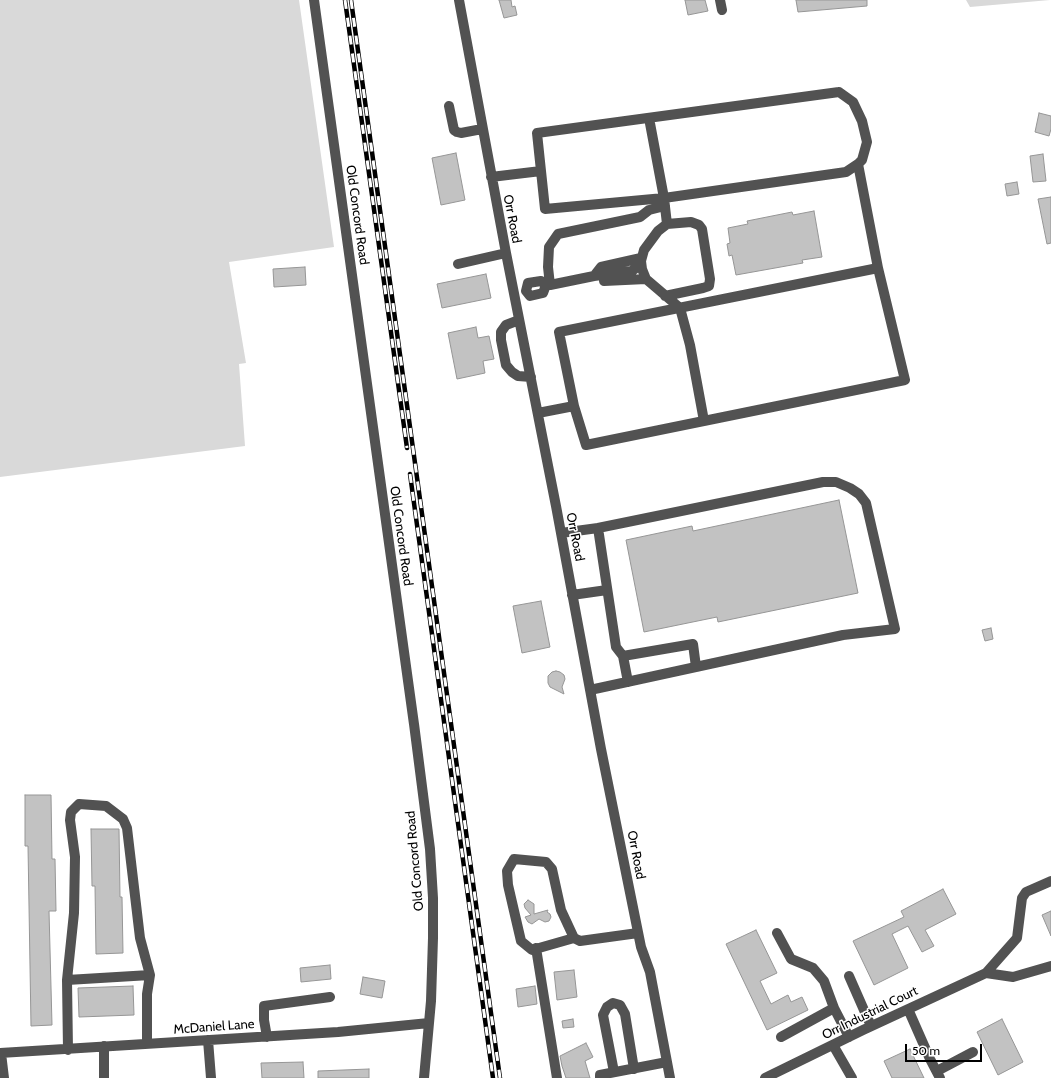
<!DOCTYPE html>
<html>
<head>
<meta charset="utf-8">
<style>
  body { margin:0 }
  #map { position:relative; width:1051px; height:1078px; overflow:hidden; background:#fff; font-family:Cabin,sans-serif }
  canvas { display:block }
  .scale { position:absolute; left:905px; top:1044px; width:77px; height:18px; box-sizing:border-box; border:2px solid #000; border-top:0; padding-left:5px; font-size:12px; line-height:14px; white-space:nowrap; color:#000; -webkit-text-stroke:3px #fff; paint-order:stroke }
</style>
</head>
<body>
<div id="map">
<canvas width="1051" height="1078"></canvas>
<div class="scale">50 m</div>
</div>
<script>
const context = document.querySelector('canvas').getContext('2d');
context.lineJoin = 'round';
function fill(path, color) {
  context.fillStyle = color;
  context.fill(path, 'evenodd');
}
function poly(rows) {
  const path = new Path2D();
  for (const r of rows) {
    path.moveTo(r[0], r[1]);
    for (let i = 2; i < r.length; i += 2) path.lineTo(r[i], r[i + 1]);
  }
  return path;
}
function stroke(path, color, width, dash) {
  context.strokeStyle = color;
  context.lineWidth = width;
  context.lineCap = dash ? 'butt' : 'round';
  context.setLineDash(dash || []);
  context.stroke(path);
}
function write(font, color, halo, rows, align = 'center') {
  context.font = font + ' Cabin,sans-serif';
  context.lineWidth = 3;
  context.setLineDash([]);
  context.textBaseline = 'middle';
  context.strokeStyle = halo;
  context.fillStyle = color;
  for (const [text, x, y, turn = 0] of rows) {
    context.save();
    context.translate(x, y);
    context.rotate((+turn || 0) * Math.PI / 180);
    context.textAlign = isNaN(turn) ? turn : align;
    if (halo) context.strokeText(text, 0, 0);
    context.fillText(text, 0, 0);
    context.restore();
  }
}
fill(poly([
  [0,0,299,0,334,247,229,262,246,363,239,364,245,446,0,477],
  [966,0,1050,0,970,7]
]), '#d9d9d9');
const building = poly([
  [499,0,511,0,512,7,515,6,517,15,504,18,499,0],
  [685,0,705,0,708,11,688,15,685,0],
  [796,0,867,0,867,6,798,12,796,0],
  [1039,113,1051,116,1051,129,1049,136,1035,132,1039,113],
  [456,153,465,200,441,205,432,158,456,153],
  [1043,154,1046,181,1033,182,1030,156,1043,154],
  [1017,182,1019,194,1007,196,1005,184,1017,182],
  [1051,197,1051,243,1047,244,1038,199,1051,197],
  [814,211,822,257,802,260,803,263,736,275,732,255,729,256,727,244,730,243,728,228,748,224,747,221,792,212,793,215,814,211],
  [305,267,306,285,274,287,273,269,305,267],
  [486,274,491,298,442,308,437,284,486,274],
  [476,327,478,338,489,336,494,359,483,361,485,373,457,379,448,333,476,327],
  [839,500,858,593,718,622,717,617,644,632,626,540,692,526,693,531,839,500],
  [541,601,550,647,522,653,513,606,541,601],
  [991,628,993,639,985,641,982,630,991,628],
  [556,671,560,672,564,675,565,679,562,687,564,694,550,687,548,683,548,676,552,672,556,671],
  [25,795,51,795,52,859,55,859,56,911,49,911,52,1025,31,1026,28,846,25,846,25,795],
  [91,829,119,829,120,897,122,897,123,953,96,954,95,886,92,886,91,829],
  [943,889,956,914,925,930,934,946,922,952,908,926,892,934,908,968,874,985,853,941,904,917,901,911,943,889],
  [528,900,534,904,534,914,548,910,547,912,550,914,551,917,549,921,545,922,539,919,532,924,528,922,525,917,531,915,525,908,524,904,528,900],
  [1051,911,1051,936,1042,915,1051,911],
  [756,930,777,973,760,981,771,1004,788,995,791,1002,802,997,808,1010,767,1030,726,944,756,930],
  [330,965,331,979,301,982,300,968,330,965],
  [574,970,577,997,557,1000,554,972,574,970],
  [363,977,385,981,382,998,360,994,363,977],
  [133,986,134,1015,79,1017,78,988,133,986],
  [535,986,537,1004,518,1007,516,989,535,986],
  [573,1019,574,1027,563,1028,562,1021,573,1019],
  [1002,1019,1023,1062,998,1075,977,1032,1002,1019],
  [586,1043,593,1057,585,1061,590,1078,566,1078,562,1066,560,1056,586,1043],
  [910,1049,924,1078,892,1078,884,1061,910,1049],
  [303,1062,304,1078,262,1078,261,1063,303,1062],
  [369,1069,369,1078,318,1078,318,1071,369,1069]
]);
fill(building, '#c2c2c2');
stroke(building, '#969696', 1);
stroke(poly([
  [314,0,414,724,430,849,433,898,433,938,431,1001,424,1078],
  [459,0,506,253,556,506,601,749,641,947,650,972,670,1078],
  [720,0,722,10],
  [839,92,853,102,862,121,867,142,862,160,858,164,846,172,664,198,545,209,537,133,839,92],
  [449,106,454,130,457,132,461,133,482,129],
  [649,118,664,198,667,224,658,231,644,250,641,261,642,269,646,279,680,308,690,345,704,421],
  [858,164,878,268],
  [491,177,541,171],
  [458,264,506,253],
  [594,276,601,267,641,258],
  [604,281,646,279],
  [550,285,548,267,549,247,558,234,640,217,649,210,665,206],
  [526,291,528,283,541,281,546,285,550,285,594,276,632,271,641,264],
  [526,291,530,296,543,293,546,285],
  [665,296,703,288,709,286,710,279,702,229,699,225,691,222,667,224],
  [519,320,506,325,501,332,501,340,506,365,512,372,518,376,531,377],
  [538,413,574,406,559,332,878,268,905,380,586,445,574,406],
  [561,533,598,528],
  [572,595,607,590],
  [623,656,628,682],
  [590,690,843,635,895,629,866,503,859,494,850,488,836,482,823,482,598,528,616,647,623,656,693,644,696,667],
  [777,933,791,959,813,968,824,981,834,1008,849,1037],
  [574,938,532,950,521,941,508,885,507,871,514,859,546,862,552,869,561,910,574,938,580,941,638,933],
  [536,948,557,1078],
  [986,973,1013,977,1051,966],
  [849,976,871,1026],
  [67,980,150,975],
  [908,1009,930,1059,940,1078],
  [267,1037,264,1020,264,1006,330,997],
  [781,1037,834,1008],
  [208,1040,211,1078],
  [833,1045,852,1078],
  [104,1046,104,1078],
  [68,1050,67,980,74,913,75,857,70,820,71,812,79,804,106,806,123,819,127,828,140,938,150,975,147,994,147,1044],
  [0,1053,338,1032,429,1023],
  [1,1053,4,1078],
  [937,1071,973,1052],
  [614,1072,603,1015,607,1007,613,1003,620,1005,625,1014,634,1069],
  [600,1078,600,1075,667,1062],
  [765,1078,863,1030,986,973,1017,938,1022,898,1026,892,1051,881]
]), '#525252', 10);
const rail = poly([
  [345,0,407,448],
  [351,0,500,1078],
  [410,474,493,1078]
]);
stroke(rail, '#000', 4.5);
stroke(rail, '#fff', 3, [9]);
write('13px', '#000', '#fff', [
  ["Old Concord Road",357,215,82],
  ["Orr Road",512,219,79],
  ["Old Concord Road",401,536,82],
  ["Orr Road",575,537,79],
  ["Orr Road",636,855,79],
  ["Old Concord Road",415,861,-95],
  ["Orr Industrial Court",870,1013,-26],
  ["McDaniel Lane",214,1027,-4]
]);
</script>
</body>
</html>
